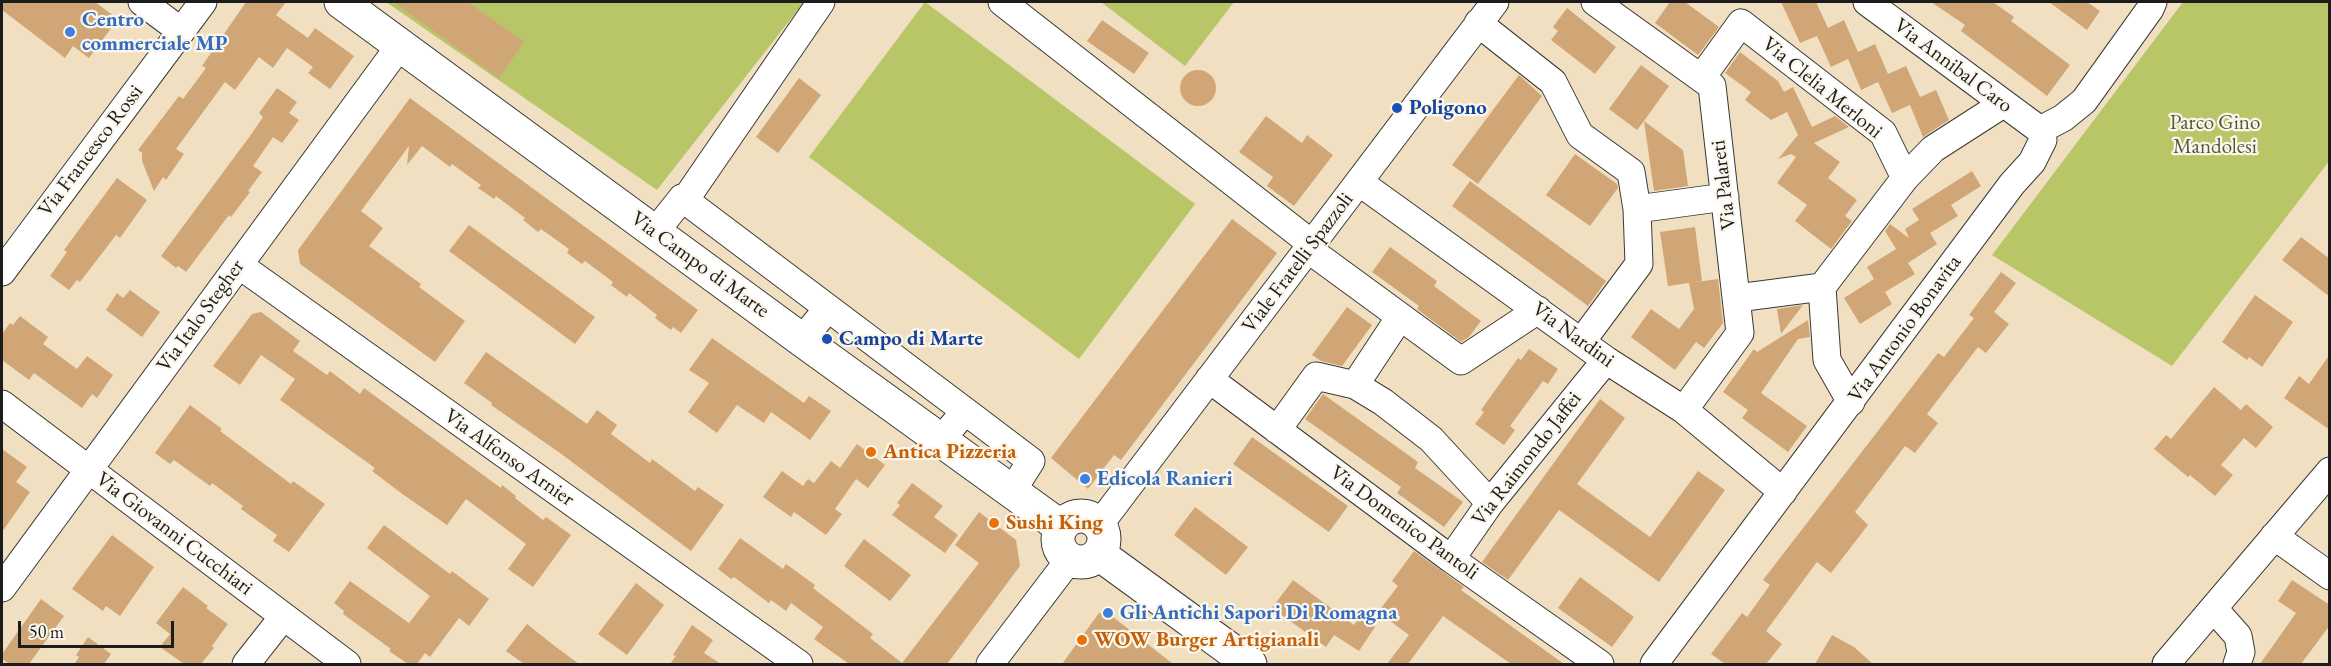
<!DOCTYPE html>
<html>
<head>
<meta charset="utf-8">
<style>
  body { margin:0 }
  #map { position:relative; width:2331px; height:666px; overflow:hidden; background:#f0e0c1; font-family:"EB Garamond",serif }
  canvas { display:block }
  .frame { position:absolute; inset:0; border:3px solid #1c1c1c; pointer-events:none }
  .scale { position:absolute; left:18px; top:621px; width:156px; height:27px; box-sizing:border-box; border:3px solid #1c1c1c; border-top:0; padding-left:8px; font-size:18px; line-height:21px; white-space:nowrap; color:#1c1c1c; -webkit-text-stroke:4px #fbf7ec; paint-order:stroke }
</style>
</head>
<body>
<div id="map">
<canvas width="2331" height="666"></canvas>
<div class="frame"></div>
<div class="scale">50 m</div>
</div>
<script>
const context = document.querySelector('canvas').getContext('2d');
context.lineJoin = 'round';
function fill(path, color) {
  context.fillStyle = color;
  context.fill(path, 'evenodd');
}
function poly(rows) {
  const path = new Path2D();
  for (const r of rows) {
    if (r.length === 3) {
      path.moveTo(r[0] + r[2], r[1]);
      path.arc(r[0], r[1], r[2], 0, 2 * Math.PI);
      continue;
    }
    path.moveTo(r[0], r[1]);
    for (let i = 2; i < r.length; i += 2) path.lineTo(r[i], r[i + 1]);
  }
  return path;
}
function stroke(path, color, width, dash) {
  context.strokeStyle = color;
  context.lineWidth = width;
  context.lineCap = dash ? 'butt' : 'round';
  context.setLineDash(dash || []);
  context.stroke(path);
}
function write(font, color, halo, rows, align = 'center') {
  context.font = font + ' "EB Garamond",serif';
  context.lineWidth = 4.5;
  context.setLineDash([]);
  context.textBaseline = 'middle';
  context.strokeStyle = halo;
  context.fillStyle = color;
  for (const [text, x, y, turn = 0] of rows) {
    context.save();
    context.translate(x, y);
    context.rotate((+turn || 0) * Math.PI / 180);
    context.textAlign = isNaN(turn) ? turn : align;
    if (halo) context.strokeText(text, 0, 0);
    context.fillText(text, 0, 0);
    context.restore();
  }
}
fill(poly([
  [386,2,804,2,657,190],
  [925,2,1195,204,1079,359,809,157],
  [1101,2,1234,2,1185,66],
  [2183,2,2329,2,2330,160,2172,366,1992,255]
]), '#b8c668');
fill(poly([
  [2,2,95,2,118,19,89,58,73,46,65,58,2,10],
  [246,2,286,2,276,15,308,38,315,28,354,56,330,89,308,73,313,67,287,48,273,68,259,57,235,90,225,82,176,149,184,154,166,180,163,177,154,191,142,161,142,153,138,150,179,96,183,99,206,68,202,66],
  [393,2,468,2,524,42,499,78],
  [1670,2,1685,2,1719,27,1698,55,1655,23],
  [1781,2,1816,2,1828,28,1844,20,1858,52,1875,44,1888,74,1906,66,1920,97,1936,90,1949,120,1923,137,1910,105,1892,113,1878,82,1861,90,1848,59,1831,67,1817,36,1800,43],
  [1931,2,1993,2,2014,17,2011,21,2070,65,2047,96,1961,31,1965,25],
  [2049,2,2087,2,2100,11,2087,30],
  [1567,8,1616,47,1595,74,1551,40,1558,31,1553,27],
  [1102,20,1149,53,1134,74,1087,41],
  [1740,52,1778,81,1784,92,1793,87,1812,127,1835,116,1849,127,1814,143,1840,162,1828,178,1857,200,1845,216,1852,221,1831,249,1795,221,1807,205,1777,183,1796,157,1791,154,1778,159,1798,135,1787,112,1771,120,1745,100,1751,92,1725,73],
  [1641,65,1669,86,1644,121,1683,150,1688,186,1654,191,1644,121,1637,130,1609,109],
  [1198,88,18],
  [1519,75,1542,96,1478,184,1452,165],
  [799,78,821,95,778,153,756,137],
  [277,88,297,102,289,113,299,120,282,143,273,137,253,166,262,172,248,191,250,192,231,217,229,215,186,272,178,266,176,268,161,256,250,136,263,117,259,113],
  [410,98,698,310,681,333,673,327,671,330,655,318,657,315,629,293,627,297,611,285,613,282,585,261,582,264,567,253,569,249,541,229,538,232,523,220,525,218,496,196,494,199,478,188,481,185,467,175,452,164,450,167,422,146,407,165,409,146,361,211,383,228,369,246,421,284,419,287,465,321,435,362,300,264,298,250],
  [1266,116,1302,143,1307,135,1333,155,1294,206,1267,186,1273,177,1239,152],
  [1575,154,1617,184,1618,188,1590,226,1546,195],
  [1972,171,1981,186,1951,205,1958,216,1930,233,1937,244,1908,263,1915,274,1885,292,1892,304,1860,324,1844,298,1874,279,1867,267,1896,249,1885,231,1890,224,1909,238,1905,229,1919,220,1912,209],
  [117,178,147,200,120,238,116,235,80,282,77,280,69,290,50,276,67,252,64,250],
  [1470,181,1606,281,1588,306,1452,206],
  [1232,219,1277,253,1121,460,1114,455,1088,489,1051,458],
  [469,225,595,317,575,344,449,251],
  [1695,227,1702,281,1668,286,1660,232],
  [2301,237,2330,259,2330,297,2282,260],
  [1390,247,1437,281,1434,286,1481,321,1469,337,1461,342,1417,309,1419,306,1372,272],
  [2001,272,2016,283,1994,312,2009,324,1986,353,1978,347,1927,414,1938,423,1915,453,1905,446,1855,512,1868,525,1831,573,1817,562,1766,631,1782,644,1766,664,1725,664,1711,654,1742,613,1747,617,1770,585,1763,580,1938,353,1944,357,1974,318,1969,315],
  [1718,279,1723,323,1704,348,1696,342,1675,370,1631,337,1651,309,1679,329,1694,309,1689,283],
  [130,290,160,312,142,337,106,310,117,293,123,298],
  [2255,295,2293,322,2262,367,2249,357,2247,360,2222,342],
  [1803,305,1781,334,1777,309],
  [1347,307,1372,325,1342,366,1321,361,1312,355],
  [261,312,300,341,293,351,327,375,330,371,360,394,364,388,501,488,502,485,516,496,515,498,543,520,546,517,571,535,533,587,508,569,526,544,466,499,447,525,401,493,372,471,375,468,280,400,295,379,261,355,240,385,213,366,252,314],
  [20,316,48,337,43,344,77,369,87,356,113,375,97,398,92,394,82,408,34,373,29,380,2,360,2,334,10,323,13,325],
  [1808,320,1810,337,1798,339,1761,393,1807,426,1788,452,1742,418,1748,410,1723,392,1754,349,1757,352],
  [712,338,804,403,809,396,831,411,810,440,771,412,764,423,737,405,717,433,688,412,709,383,689,370],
  [1529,349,1558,369,1548,384,1543,381,1510,426,1515,430,1504,445,1475,424,1484,412,1481,410,1518,358,1521,360],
  [486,352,587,424,597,410,617,425,611,434,650,463,652,459,695,491,698,487,724,505,691,551,560,453,491,405,492,403,464,383],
  [2330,354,2330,430,2284,398,2299,376,2309,384],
  [2214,387,2241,410,2246,404,2273,427,2256,448,2244,438,2221,465,2233,475,2215,496,2190,475,2188,477,2154,449,2166,435,2171,439],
  [1323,394,1418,462,1415,468,1463,502,1444,527,1397,493,1401,487,1305,419],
  [1600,399,1625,418,1577,484,1650,537,1698,471,1725,490,1659,582,1559,510,1508,580,1482,562],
  [190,405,222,429,220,431,291,484,293,481,325,504,289,552,273,541,277,535,241,509,243,506,212,483,210,486,174,460,170,464,155,453],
  [1252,437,1348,506,1329,532,1233,464],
  [857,444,885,465,868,488,856,479,835,509,842,514,826,535,794,512,791,517,763,497,782,471,803,486,808,479,814,483,831,461,840,468],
  [2,449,27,467,16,482,30,492,2,532],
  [912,483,943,506,934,517,958,535,945,553,892,515,900,505,897,503],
  [1195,507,1248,547,1226,575,1174,535],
  [979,512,1016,540,1020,566,947,664,849,664,814,639,823,627,791,603,786,611,771,600,769,603,734,577,731,579,718,569,740,538,783,569,786,564,815,585,813,588,873,634,870,638,902,663,979,563,955,545],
  [384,525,450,574,452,571,489,599,469,626,459,618,430,657,425,653,417,664,408,664,389,651,391,649,343,614,344,611,334,603,350,581,409,623,430,596,367,548],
  [112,535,154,567,120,616,106,606,103,611,72,589],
  [864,539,911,575,890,601,844,566],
  [1414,551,1464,587,1461,590,1564,664,1511,664,1443,616,1408,664,1387,664,1409,635,1378,612,1398,586,1392,581],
  [1580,577,1634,617,1612,647,1558,608],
  [1293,580,1354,625,1359,617,1375,627,1359,651,1334,635,1326,647,1272,608],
  [2292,580,2330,605,2330,625,2301,664,2260,664,2296,613,2278,601],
  [636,583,664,605,627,655,598,634],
  [183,587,208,606,206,608,228,624,212,646,214,648,201,664,184,664,160,647,170,634,156,623],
  [41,599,64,616,29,664,9,664,2,659,2,654],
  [1099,613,1108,613,1173,664,1062,664],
  [527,624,556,647,579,664,524,664,506,651],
  [692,625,713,640,704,653,721,664,670,664,676,656,673,655],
  [1832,635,1854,647,1873,664,1815,664],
  [88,637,111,654,104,664,74,664,79,657,76,655]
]), '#d1a677');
const minor = poly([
  [142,2,181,31],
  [1002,2,1312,244],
  [1595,2,1712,86,1740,333,1684,410],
  [1867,2,2040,130],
  [1478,23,1553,82,1580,135,1631,172,1637,209,1639,264,1582,341],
  [1741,23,1883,133,1905,178],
  [1702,77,1741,23],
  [2040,130,2063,118,2084,101,2150,9,2153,2],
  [1359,182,1606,360,1684,410,1783,492],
  [685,200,821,2],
  [1637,209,1725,197],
  [655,232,682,198,828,308],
  [1308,249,1461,361,1538,310],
  [239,265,799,664],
  [2,272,203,2],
  [1737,298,1822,287],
  [802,340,828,308,965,411],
  [1209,379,1451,559,1600,664],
  [1355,385,1400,317],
  [1851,402,1827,360,1822,287,1905,178,1933,149,2003,104],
  [2,404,347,664],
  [1277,430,1316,376,1355,385,1383,402,1431,439,1490,503],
  [941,440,965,411,1031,461,1012,491],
  [1099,525,1495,2],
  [2274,536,2330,576],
  [1451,559,1490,503,1606,360],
  [2,588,401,44],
  [2214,609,2238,636,2241,652,2237,664],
  [246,664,283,617],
  [990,664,1069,560],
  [1654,664,2012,184,2032,162,2043,140,2040,130],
  [2166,664,2330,471]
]);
const major = poly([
  [341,2,802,340,1061,527],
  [1081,539,23],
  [1099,554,1250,664]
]);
stroke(minor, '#3c3935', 29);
stroke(major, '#3c3935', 35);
stroke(minor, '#fff', 27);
stroke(major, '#fff', 33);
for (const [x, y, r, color] of [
  [70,32,6,"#3f7fe0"],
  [1397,108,6,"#1a4fb4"],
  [827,339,6,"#1a4fb4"],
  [871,452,6,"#e8710a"],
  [1085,479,6,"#3f7fe0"],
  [994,523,6,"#e8710a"],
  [1108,613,6,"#3f7fe0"],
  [1082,640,6,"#e8710a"]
]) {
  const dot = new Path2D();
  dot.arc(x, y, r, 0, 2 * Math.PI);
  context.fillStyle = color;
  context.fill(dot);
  stroke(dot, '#fbf7ec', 2);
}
write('bold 21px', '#366cbe', '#fbf7ec', [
  ["Centro",82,20],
  ["commerciale MP",82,44],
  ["Edicola Ranieri",1097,479],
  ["Gli Antichi Sapori Di Romagna",1120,613]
], 'left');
write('21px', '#1c1c1c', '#fbf7ec', [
  ["Via Annibal Caro",1953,66,37],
  ["Via Clelia Merloni",1822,88,39],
  ["Via Francesco Rossi",91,151,-53],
  ["Via Palareti",1724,185,-97],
  ["Viale Fratelli Spazzoli",1298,263,-53],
  ["Via Campo di Marte",700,265,36],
  ["Via Italo Stegher",201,316,-54],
  ["Via Antonio Bonavita",1905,329,-54],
  ["Via Nardini",1573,335,36],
  ["Via Alfonso Arnier",509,458,35],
  ["Via Raimondo Jaffei",1527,459,-52],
  ["Via Domenico Pantoli",1404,523,36],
  ["Via Giovanni Cucchiari",174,534,37]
]);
write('bold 21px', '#164399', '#fbf7ec', [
  ["Poligono",1409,108],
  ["Campo di Marte",839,339]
], 'left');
write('21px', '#535837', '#fbf7ec', [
  ["Parco Gino",2215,123],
  ["Mandolesi",2215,147]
]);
write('bold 21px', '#c56008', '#fbf7ec', [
  ["Antica Pizzeria",883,452],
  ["Sushi King",1006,523],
  ["WOW Burger Artigianali",1094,640]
], 'left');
</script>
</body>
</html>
